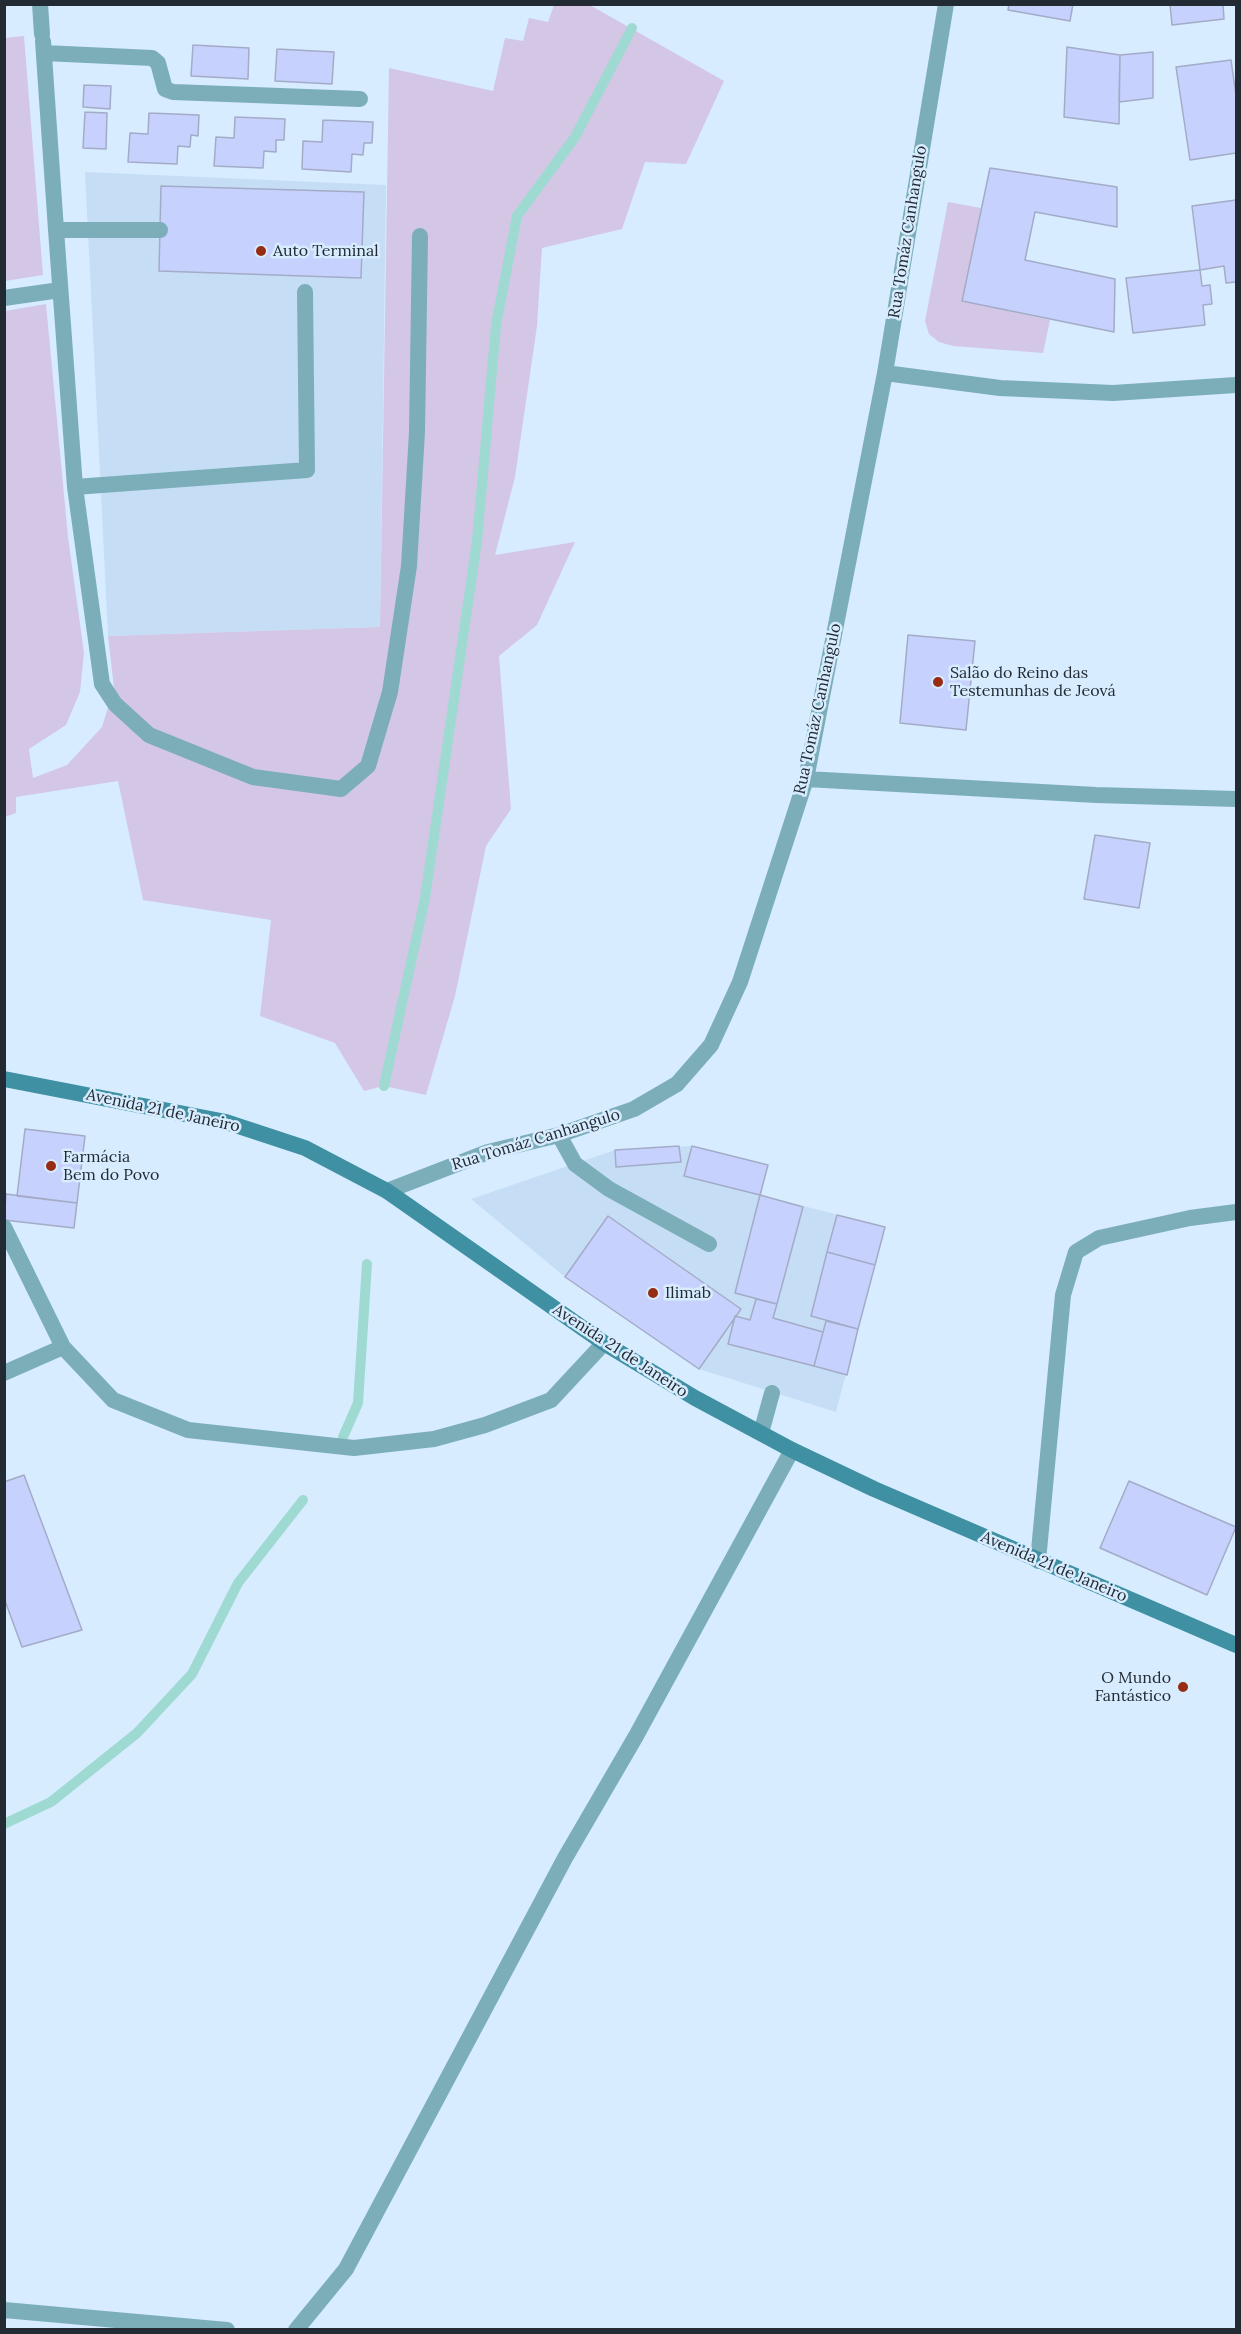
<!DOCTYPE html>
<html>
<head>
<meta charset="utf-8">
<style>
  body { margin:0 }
  #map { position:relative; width:1241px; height:2334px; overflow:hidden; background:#d7ecfe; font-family:Lora,serif }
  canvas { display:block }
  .frame { position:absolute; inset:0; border:6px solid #222b34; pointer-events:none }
</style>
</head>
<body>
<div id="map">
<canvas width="1241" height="2334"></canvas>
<div class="frame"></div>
</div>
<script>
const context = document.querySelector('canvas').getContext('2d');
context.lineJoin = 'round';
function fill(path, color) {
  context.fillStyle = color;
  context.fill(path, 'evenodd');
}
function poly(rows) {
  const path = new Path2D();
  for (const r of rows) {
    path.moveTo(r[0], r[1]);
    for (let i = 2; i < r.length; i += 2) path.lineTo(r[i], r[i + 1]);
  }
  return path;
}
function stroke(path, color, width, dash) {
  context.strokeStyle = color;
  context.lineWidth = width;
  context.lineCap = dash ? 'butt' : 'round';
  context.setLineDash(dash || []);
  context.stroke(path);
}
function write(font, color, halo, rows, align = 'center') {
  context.font = font + ' Lora,serif';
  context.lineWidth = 5;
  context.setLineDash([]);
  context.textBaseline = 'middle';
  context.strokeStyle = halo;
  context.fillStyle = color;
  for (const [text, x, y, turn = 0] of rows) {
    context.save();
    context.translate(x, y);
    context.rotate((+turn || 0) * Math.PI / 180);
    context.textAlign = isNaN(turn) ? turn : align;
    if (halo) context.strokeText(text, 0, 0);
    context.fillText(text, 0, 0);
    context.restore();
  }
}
fill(poly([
  [85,172,386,185,380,627,108,636],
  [692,1146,768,1165,761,1195,885,1227,836,1412,699,1369,565,1277,471,1199,615,1150]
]), '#c6def5');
fill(poly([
  [588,4,724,81,686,164,645,162,622,229,542,248,537,326,515,477,495,555,575,542,537,625,499,656,511,809,486,846,455,996,426,1095,384,1086,364,1091,335,1043,260,1016,271,920,143,900,118,781,16,797,16,813,5,817,5,311,46,304,68,537,84,653,80,692,66,725,29,749,33,778,67,765,102,727,114,688,108,636,380,627,389,68,493,91,505,38,523,41,529,18,548,22,554,5],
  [24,36,43,275,5,281,5,38],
  [948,202,981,208,962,301,1050,320,1043,353,953,346,939,342,929,334,925,321]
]), '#d3c7e5');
stroke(poly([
  [384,1086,425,898,477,541,496,325,517,216,575,137,632,28],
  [343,1437,358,1403,367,1264],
  [4,1824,51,1802,137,1733,192,1674,238,1583,303,1500]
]), '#9edad1', 10);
const building = poly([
  [1009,4,1073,4,1070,21,1008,10,1009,4],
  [1170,4,1223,4,1224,19,1172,25,1170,4],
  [193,45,249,48,248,79,191,76,193,45],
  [1067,47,1120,55,1119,124,1064,117,1067,47],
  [277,49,334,52,332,84,275,81,277,49],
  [1153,52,1153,98,1119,102,1120,55,1153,52],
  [1231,60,1236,95,1236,153,1190,160,1176,67,1231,60],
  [84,85,111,86,110,109,83,107,84,85],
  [85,112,107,113,106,149,83,148,85,112],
  [149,113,199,115,198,136,191,135,190,147,178,146,177,164,128,162,130,133,148,134,149,113],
  [235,117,285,119,284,140,276,140,276,152,264,151,263,168,214,166,216,137,234,138,235,117],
  [323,120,373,122,372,143,364,143,363,155,352,154,351,172,302,169,303,141,322,142,323,120],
  [990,168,1117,187,1117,227,1035,212,1025,260,1115,279,1114,332,962,301,990,168],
  [161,186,364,192,361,278,159,271,161,186],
  [1236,200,1236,282,1226,283,1224,266,1200,270,1192,206,1236,200],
  [1200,270,1202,286,1210,285,1212,304,1203,305,1205,325,1133,333,1126,278,1200,270],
  [908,635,975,641,966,730,900,723,908,635],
  [1095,835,1150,843,1139,908,1084,899,1095,835],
  [25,1129,85,1136,77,1203,17,1196,25,1129],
  [679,1146,681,1162,616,1167,615,1150,679,1146],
  [692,1146,768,1165,760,1195,684,1176,692,1146],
  [6,1194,77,1203,74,1228,4,1220,6,1194],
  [760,1195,803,1207,777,1304,735,1293,760,1195],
  [837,1215,885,1227,875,1265,827,1252,837,1215],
  [608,1216,741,1309,699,1369,565,1277,608,1216],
  [827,1252,875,1265,858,1329,811,1316,827,1252],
  [756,1299,777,1304,773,1318,823,1332,814,1366,728,1344,735,1316,750,1320,756,1299],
  [826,1321,858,1329,847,1375,814,1366,826,1321],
  [24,1475,82,1630,22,1647,4,1598,4,1482,24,1475],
  [1129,1481,1236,1527,1207,1595,1100,1548,1129,1481]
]);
fill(building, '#c6d1fd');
stroke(building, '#a4abc7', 1.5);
stroke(poly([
  [43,41,56,230,160,230],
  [44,53,152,58,158,63,165,89,173,92,360,99],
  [56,230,75,487,102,684,115,704,149,735,253,777,341,789,368,766,390,692,409,566,417,432,420,236],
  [4,298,60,290],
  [75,487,307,470,305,292],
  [559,1135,575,1164,609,1189,709,1244],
  [761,1433,772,1393]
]), '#7caeb9', 16);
stroke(poly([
  [40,4,42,34],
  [885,373,1000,388,1113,393,1236,385],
  [806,779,1096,795,1236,799],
  [387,1191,488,1152,559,1135,634,1109,677,1084,711,1045,740,982,806,779,885,373,946,4],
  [4,1227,63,1347,113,1400,188,1430,354,1448,434,1439,485,1425,551,1400,604,1343],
  [4,1373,63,1347],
  [1038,1561,1063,1295,1076,1252,1099,1238,1190,1218,1236,1212],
  [4,2310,227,2330],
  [296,2330,346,2269,565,1858,636,1736,792,1450]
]), '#7caeb9', 16);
stroke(poly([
  [4,1079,226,1122,305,1148,387,1191,604,1343,695,1398,792,1450,874,1489,1236,1645]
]), '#3e90a2', 16);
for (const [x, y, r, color] of [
  [261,251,6,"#952c13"],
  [938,682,6,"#952c13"],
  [51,1166,6,"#952c13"],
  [653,1293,6,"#952c13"],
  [1183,1687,6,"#952c13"]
]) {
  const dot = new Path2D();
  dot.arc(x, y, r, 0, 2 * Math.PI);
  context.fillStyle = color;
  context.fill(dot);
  stroke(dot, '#d7ecfe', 2);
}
write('16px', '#222b34', '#d7ecfe', [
  ["Rua Tomáz Canhangulo",908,232,-81],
  ["Rua Tomáz Canhangulo",818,709,-78],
  ["Avenida 21 de Janeiro",163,1111,12],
  ["Rua Tomáz Canhangulo",536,1140,-17],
  ["Avenida 21 de Janeiro",620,1351,33],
  ["Avenida 21 de Janeiro",1054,1567,23]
]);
write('16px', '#222b34', '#d7ecfe', [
  ["Auto Terminal",273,251],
  ["Salão do Reino das",950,673],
  ["Testemunhas de Jeová",950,691],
  ["Farmácia",63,1157],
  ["Bem do Povo",63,1175],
  ["Ilimab",665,1293],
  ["O Mundo",1171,1678,"right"],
  ["Fantástico",1171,1696,"right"]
], 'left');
</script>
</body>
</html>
